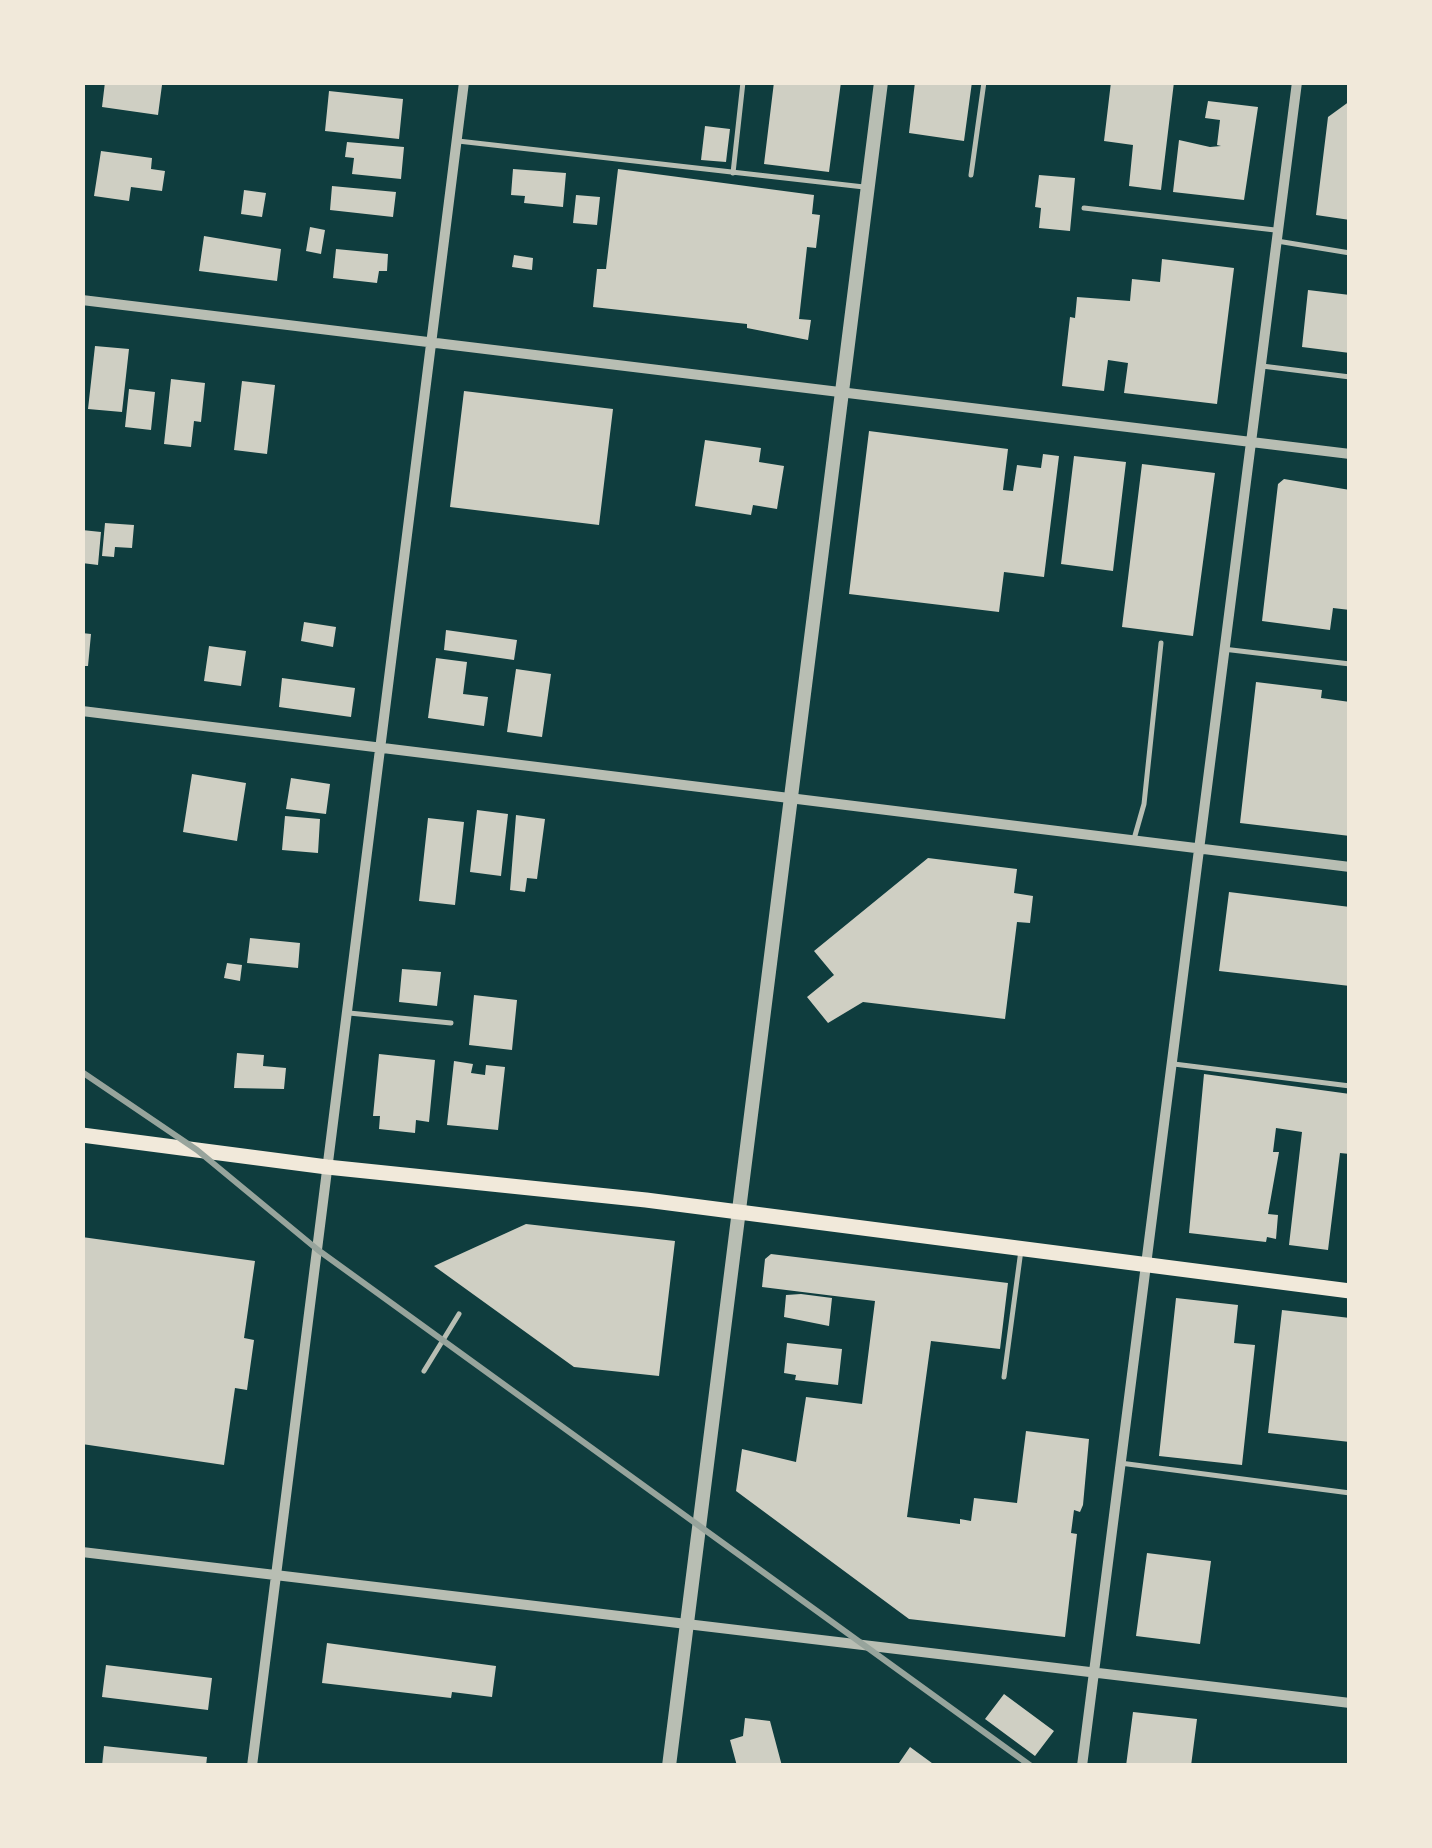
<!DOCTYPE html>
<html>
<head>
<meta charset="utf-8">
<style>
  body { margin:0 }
  #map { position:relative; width:1432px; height:1848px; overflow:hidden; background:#0f3d3e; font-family:Signika,sans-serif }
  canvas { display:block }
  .frame { position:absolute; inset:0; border:85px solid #f1e9da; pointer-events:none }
</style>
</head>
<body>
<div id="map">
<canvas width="1432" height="1848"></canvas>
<div class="frame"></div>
</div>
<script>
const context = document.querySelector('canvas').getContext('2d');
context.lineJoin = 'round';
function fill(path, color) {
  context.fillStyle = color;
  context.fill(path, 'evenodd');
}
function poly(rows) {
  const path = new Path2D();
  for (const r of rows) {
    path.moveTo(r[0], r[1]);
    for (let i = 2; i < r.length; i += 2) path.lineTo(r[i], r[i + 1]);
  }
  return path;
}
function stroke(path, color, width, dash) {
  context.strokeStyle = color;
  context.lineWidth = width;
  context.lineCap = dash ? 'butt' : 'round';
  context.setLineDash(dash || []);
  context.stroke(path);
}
fill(poly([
  [105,82,162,85,158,115,102,107],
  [774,82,841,82,829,172,764,164],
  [915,82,972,82,964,141,909,133],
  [1111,82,1174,82,1161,190,1129,186,1133,145,1104,141],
  [329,91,403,99,399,139,325,131],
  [1208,101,1258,107,1244,200,1173,192,1179,140,1210,147,1221,146,1217,145,1220,120,1205,118],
  [1350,101,1350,220,1316,215,1328,117],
  [705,126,730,129,726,162,701,160],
  [347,142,404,147,401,179,352,174,354,158,345,157],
  [101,151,152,158,151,169,165,171,162,191,131,187,129,201,94,196],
  [513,169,566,173,563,207,524,203,525,196,511,195],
  [618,169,814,195,812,214,820,215,816,248,807,247,799,319,811,320,808,340,747,328,747,324,593,307,597,269,606,269],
  [1039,175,1075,178,1070,231,1039,228,1041,208,1035,207],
  [332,186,396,192,393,217,330,210],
  [244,190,266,193,262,217,241,214],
  [576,195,600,197,597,225,573,223],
  [310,227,325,230,321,254,306,251],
  [204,236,281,249,277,281,199,271],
  [336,249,388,254,387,271,379,271,377,283,333,278],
  [514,255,533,258,532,270,512,267],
  [1162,259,1234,268,1217,404,1124,393,1128,363,1108,360,1104,391,1062,386,1070,317,1075,318,1077,297,1130,301,1132,279,1160,282],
  [1308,290,1350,295,1350,353,1302,347],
  [95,346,129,349,122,412,88,409],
  [171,379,205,383,201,422,194,421,191,447,164,444],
  [242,381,275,385,267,454,234,450],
  [129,389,155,392,151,430,125,427],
  [464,391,613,409,599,525,450,507],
  [869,431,1008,449,1003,490,1013,491,1017,465,1041,468,1043,454,1059,456,1044,577,1004,572,999,612,849,594],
  [705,440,761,448,759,462,784,466,777,509,753,505,751,515,695,506],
  [1074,456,1126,462,1113,571,1061,564],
  [1142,464,1215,473,1193,636,1122,627],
  [1284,479,1350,490,1350,610,1333,608,1330,630,1262,621,1278,484],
  [105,523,134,525,132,548,115,547,114,557,102,556],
  [82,530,101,532,98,565,82,563],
  [304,622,336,627,333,647,301,641],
  [446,630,517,640,514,660,444,650],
  [82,633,91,634,88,666,82,666],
  [209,646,246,651,241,686,204,681],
  [436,658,467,662,463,694,488,697,484,726,428,718],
  [516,669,551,674,542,737,507,732],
  [282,678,355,688,351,717,279,707],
  [1256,682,1322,690,1321,698,1350,702,1350,836,1240,823],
  [192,774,246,783,237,841,183,832],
  [291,778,330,784,326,814,286,809],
  [477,810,508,814,501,876,470,872],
  [516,815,545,819,537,879,527,878,525,892,510,890],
  [285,816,320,819,318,853,282,850],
  [428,818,464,822,455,905,419,901],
  [928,858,1017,869,1014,893,1033,896,1030,923,1017,922,1005,1019,863,1002,828,1023,807,997,834,975,814,951],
  [1229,892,1350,907,1350,986,1219,971],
  [250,938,300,943,298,968,247,963],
  [227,963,242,965,240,981,224,978],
  [402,969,441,972,437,1006,399,1002],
  [474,995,517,1000,512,1050,469,1045],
  [237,1053,264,1055,263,1066,286,1068,284,1089,234,1088],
  [379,1054,435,1060,429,1122,416,1120,415,1133,379,1129,380,1116,373,1116],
  [454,1061,473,1064,471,1073,485,1075,486,1065,505,1067,498,1130,447,1125],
  [1204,1074,1350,1094,1350,1154,1340,1153,1328,1250,1289,1245,1302,1132,1276,1128,1273,1152,1279,1152,1268,1214,1278,1215,1276,1239,1267,1237,1266,1242,1189,1233],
  [526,1224,675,1241,659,1376,574,1367,434,1266],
  [82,1237,255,1261,244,1338,254,1340,247,1390,235,1388,224,1465,82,1444],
  [771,1254,1008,1283,1000,1349,931,1341,907,1517,960,1524,960,1519,971,1521,974,1498,1017,1503,1026,1431,1089,1439,1083,1505,1080,1512,1074,1510,1071,1533,1077,1534,1065,1637,909,1619,736,1491,742,1449,796,1462,806,1397,862,1404,875,1301,762,1287,765,1259],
  [801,1294,832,1298,829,1326,784,1317,786,1295],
  [1176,1298,1238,1305,1234,1343,1255,1345,1242,1465,1159,1456],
  [1282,1310,1350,1318,1350,1442,1268,1433],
  [787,1343,842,1349,838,1385,795,1380,796,1375,784,1373],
  [1147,1553,1211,1561,1200,1644,1136,1636],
  [327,1643,496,1666,492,1697,452,1692,451,1698,322,1683],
  [106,1665,212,1678,208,1710,102,1697],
  [1004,1694,1054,1731,1035,1756,985,1719],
  [1133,1712,1197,1719,1191,1766,1126,1766],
  [745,1718,770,1721,782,1766,737,1766,730,1740,743,1736],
  [104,1746,207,1757,206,1766,102,1766],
  [910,1747,936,1766,897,1766]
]), '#cfcfc3');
stroke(poly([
  [458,141,864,187],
  [733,173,743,82],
  [971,175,984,82],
  [1084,208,1275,230],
  [1277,241,1350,253],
  [1262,366,1350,377],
  [1223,649,1350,664],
  [1134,839,1144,804,1161,643],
  [349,1013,451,1023],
  [1174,1064,1350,1086],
  [424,1371,459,1314],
  [1004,1377,1021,1250],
  [1120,1463,1350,1493]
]), '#b8beb3', 5);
stroke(poly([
  [82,300,1350,454],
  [82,711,1350,867],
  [82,1552,1350,1703],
  [252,1766,464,82],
  [1082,1766,1297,82]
]), '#b8beb3', 10);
stroke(poly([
  [669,1766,881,82]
]), '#b8beb3', 14);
stroke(poly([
  [82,1135,327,1167,646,1200,1350,1291]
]), '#f1e9da', 15);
stroke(poly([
  [82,1072,197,1150,318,1250,1031,1766]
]), '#97a49c', 6);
</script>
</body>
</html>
